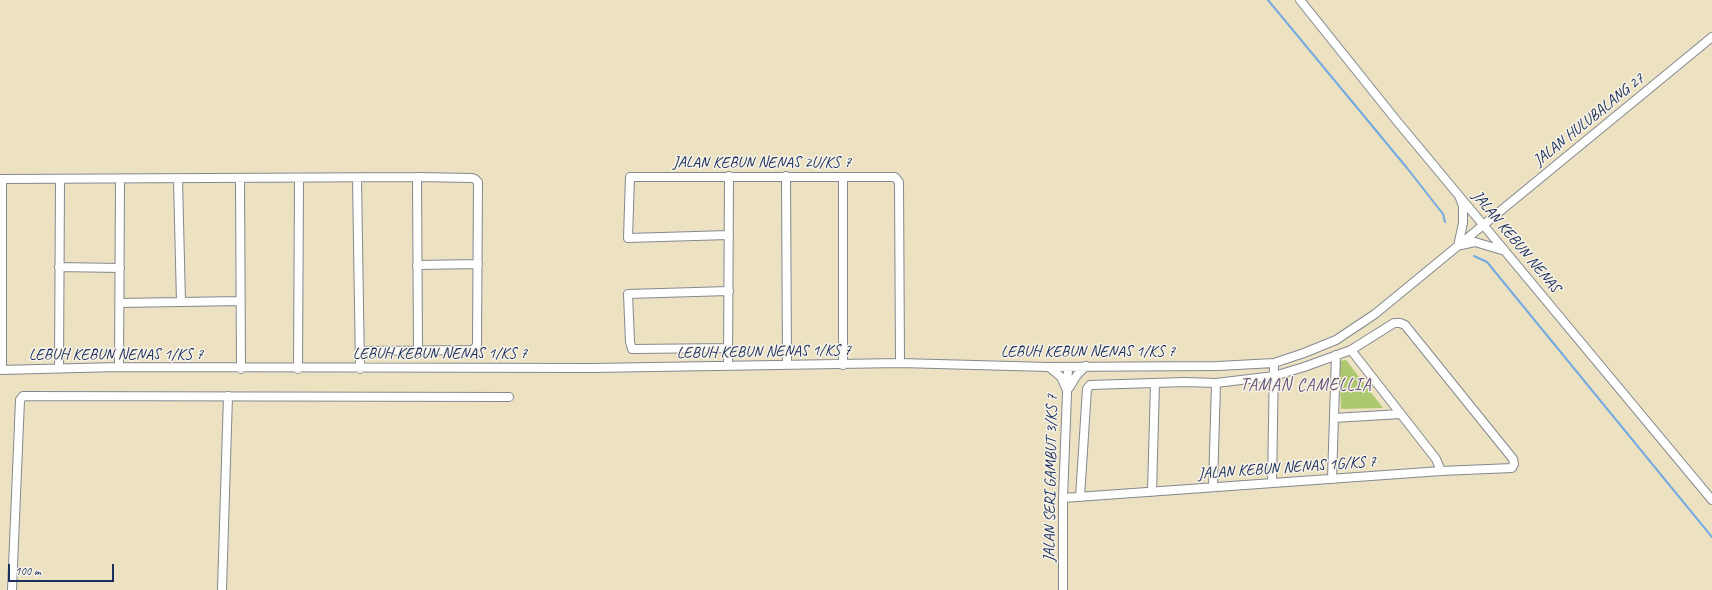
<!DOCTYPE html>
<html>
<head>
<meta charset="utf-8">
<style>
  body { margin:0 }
  #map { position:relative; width:1712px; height:590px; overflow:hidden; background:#ece2c1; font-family:Caveat,sans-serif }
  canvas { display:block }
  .scale { position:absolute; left:8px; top:564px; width:106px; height:18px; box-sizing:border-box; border:2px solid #1b2f5e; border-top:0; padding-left:5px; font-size:12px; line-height:14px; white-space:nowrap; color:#1b2f5e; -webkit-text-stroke:3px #f7f3e8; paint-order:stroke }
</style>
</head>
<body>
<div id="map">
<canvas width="1712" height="590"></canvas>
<div class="scale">100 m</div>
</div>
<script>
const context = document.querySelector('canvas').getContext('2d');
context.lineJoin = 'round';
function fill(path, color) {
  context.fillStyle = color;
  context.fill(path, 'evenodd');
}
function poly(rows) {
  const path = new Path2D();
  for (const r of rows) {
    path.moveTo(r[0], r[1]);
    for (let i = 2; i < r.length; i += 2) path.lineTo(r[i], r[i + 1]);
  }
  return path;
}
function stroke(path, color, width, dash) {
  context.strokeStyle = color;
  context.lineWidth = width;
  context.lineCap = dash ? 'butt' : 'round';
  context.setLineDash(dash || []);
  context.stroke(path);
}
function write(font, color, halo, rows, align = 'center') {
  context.font = font + ' Caveat,sans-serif';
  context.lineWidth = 3;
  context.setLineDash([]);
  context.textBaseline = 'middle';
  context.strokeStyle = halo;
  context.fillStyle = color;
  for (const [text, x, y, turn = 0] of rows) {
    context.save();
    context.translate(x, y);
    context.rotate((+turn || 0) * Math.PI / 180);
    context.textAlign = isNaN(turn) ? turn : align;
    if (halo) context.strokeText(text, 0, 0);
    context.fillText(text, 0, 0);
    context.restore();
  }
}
fill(poly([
  [1346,360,1383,408,1341,409,1339,361]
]), '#adc86f');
stroke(poly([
  [1268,0,1407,168,1443,214,1445,222],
  [1474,256,1487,262,1712,537]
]), '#74a9e1', 2);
const minor = poly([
  [1300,0,1396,120,1712,500],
  [786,176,787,365],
  [417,177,418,350],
  [357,178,360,369],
  [0,179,417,177,472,178,475,179,478,182,477,345,475,348,472,350,360,351],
  [2,179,2,370],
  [240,179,241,369],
  [178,180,181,302],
  [729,235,628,238,630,177,895,177,899,182,900,363],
  [1461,245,1475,242,1505,251],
  [1458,246,1463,223,1463,206,1460,198],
  [417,265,478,264],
  [59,267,120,268],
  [120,303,240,301],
  [728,348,632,349,630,342,628,294,729,291],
  [1351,350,1436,459,1441,471],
  [843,365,843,177],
  [728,366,729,176],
  [119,367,120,179],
  [1049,367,1061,377,1067,390],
  [59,368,60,180],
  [298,369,299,179],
  [0,370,119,367,592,368,900,363,1049,367,1218,366,1274,363,1304,353,1336,340,1375,314,1712,37],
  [1069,388,1077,375,1086,366],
  [1334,418,1400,414],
  [1332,479,1336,355],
  [1272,483,1274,363],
  [1213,487,1216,383],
  [1152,492,1155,383],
  [1063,498,1441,471,1512,468,1514,464,1513,459,1405,325,1400,323,1394,323,1351,350,1304,367,1274,376,1216,383,1185,382,1090,385,1087,389,1080,497],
  [12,590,20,400,23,396,509,397],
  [222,590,228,396],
  [1063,590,1063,498,1068,367]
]);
stroke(minor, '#848890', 10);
stroke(minor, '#fff', 8);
write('16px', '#1b2f5e', '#f7f3e8', [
  ["JALAN HULUBALANG 27",1589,120,-39],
  ["JALAN KEBUN NENAS 2U/KS 7",762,163],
  ["JALAN KEBUN NENAS",1516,242,50],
  ["LEBUH KEBUN NENAS 1/KS 7",764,352,-1],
  ["LEBUH KEBUN NENAS 1/KS 7",1088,352],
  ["LEBUH KEBUN NENAS 1/KS 7",440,354],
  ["LEBUH KEBUN NENAS 1/KS 7",116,355],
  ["JALAN KEBUN NENAS 1G/KS 7",1287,468,-4],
  ["JALAN SERI GAMBUT 3/KS 7",1051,478,-89]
]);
context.letterSpacing = '1px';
write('17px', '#64527a', '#f7f3e8', [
  ["TAMAN CAMELLIA",1306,386]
]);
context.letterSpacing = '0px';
</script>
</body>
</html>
